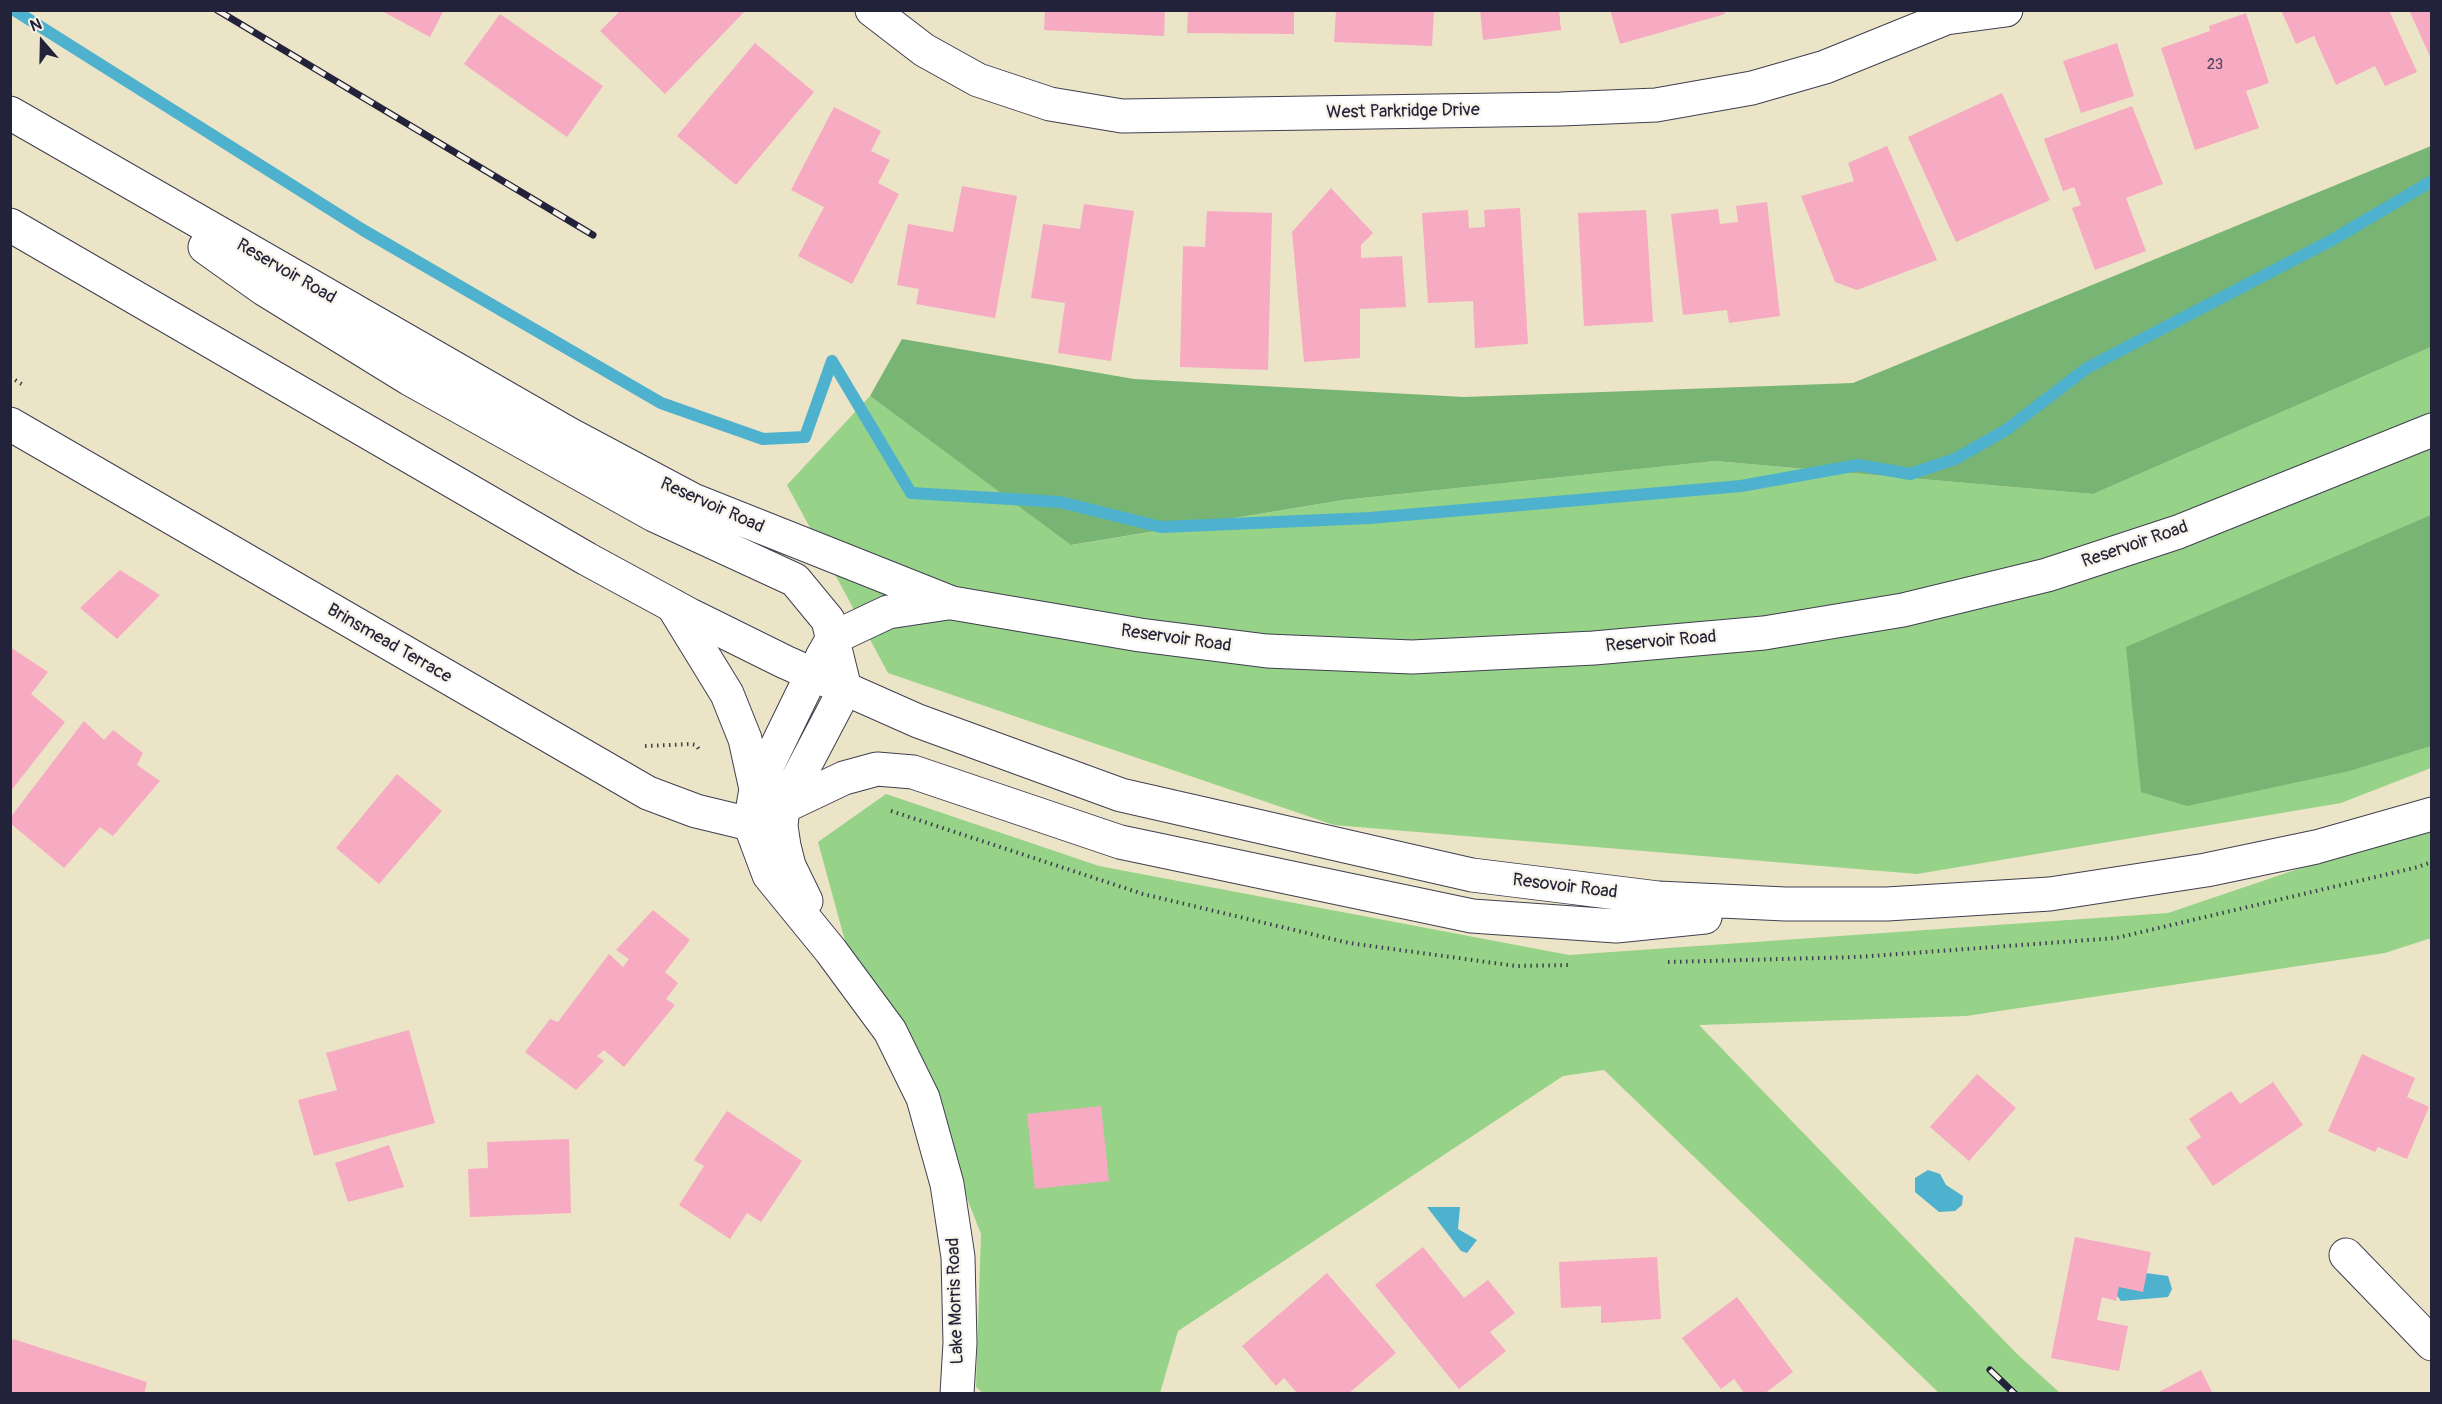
<!DOCTYPE html>
<html>
<head>
<meta charset="utf-8">
<style>
  body { margin:0 }
  #map { position:relative; width:2442px; height:1404px; overflow:hidden; background:#ebe4c7; font-family:Pangolin,sans-serif }
  canvas { display:block }
  .frame { position:absolute; inset:0; border:12px solid #22223b; pointer-events:none }
  .north { position:absolute; left:12px; top:12px; width:60px; height:60px; -webkit-text-stroke:4px #f7f3e8; paint-order:stroke; rotate:340deg; font-size:16px; font-weight:700; line-height:24px; text-align:center; color:#22223b }
  .north::after { content:''; display:block; margin:auto; width:21px; height:27px; background:#22223b; clip-path:polygon(50% 0,100% 100%,50% 72%,0 100%) }
</style>
</head>
<body>
<div id="map">
<canvas width="2442" height="1404"></canvas>
<div class="frame"></div>
<div class="north">N</div>
</div>
<script>
const context = document.querySelector('canvas').getContext('2d');
context.lineJoin = 'round';
function fill(path, color) {
  context.fillStyle = color;
  context.fill(path, 'evenodd');
}
function poly(rows) {
  const path = new Path2D();
  for (const r of rows) {
    path.moveTo(r[0], r[1]);
    for (let i = 2; i < r.length; i += 2) path.lineTo(r[i], r[i + 1]);
  }
  return path;
}
function stroke(path, color, width, dash) {
  context.strokeStyle = color;
  context.lineWidth = width;
  context.lineCap = dash ? 'butt' : 'round';
  context.setLineDash(dash || []);
  context.stroke(path);
}
function write(font, color, halo, rows, align = 'center') {
  context.font = font + ' Pangolin,sans-serif';
  context.lineWidth = 4.5;
  context.setLineDash([]);
  context.textBaseline = 'middle';
  context.strokeStyle = halo;
  context.fillStyle = color;
  for (const [text, x, y, turn = 0] of rows) {
    context.save();
    context.translate(x, y);
    context.rotate((+turn || 0) * Math.PI / 180);
    context.textAlign = isNaN(turn) ? turn : align;
    if (halo) context.strokeText(text, 0, 0);
    context.fillText(text, 0, 0);
    context.restore();
  }
}
fill(poly([
  [2431,347,2431,768,2341,803,1917,874,1334,825,888,673,787,485,870,396,1072,545,1343,500,1715,461,2093,494],
  [886,794,1099,866,1569,955,2168,913,2431,824,2431,938,2385,953,1966,1016,1699,1025,2016,1353,2060,1393,1939,1393,1604,1070,1563,1076,1178,1331,1160,1393,983,1393,976,1387,981,1234,910,1053,848,952,818,842]
]), '#96d287');
fill(poly([
  [2431,146,2431,347,2093,494,1715,461,1343,500,1071,545,870,396,902,339,1134,379,1464,397,1853,383],
  [2431,515,2431,746,2349,771,2187,806,2141,792,2126,647]
]), '#78b474');
fill(poly([
  [1928,1170,1940,1174,1946,1185,1963,1196,1962,1205,1955,1211,1939,1212,1915,1192,1915,1178],
  [1427,1207,1460,1207,1458,1229,1477,1240,1467,1253,1461,1251],
  [2131,1271,2168,1276,2172,1289,2168,1297,2121,1301,2111,1288]
]), '#4eb1cd');
stroke(poly([
  [14,10,363,230,661,403,763,439,805,437,832,361],
  [832,361,911,493,1060,502,1161,527,1370,518,1741,486,1858,465,1910,474,1955,459,2006,430,2087,368,2332,240,2432,181]
]), '#4eb1cd', 12);
fill(poly([
  [380,10,444,10,430,37],
  [621,10,746,10,665,94,600,31],
  [1045,10,1165,10,1164,36,1044,30],
  [1188,10,1294,10,1294,34,1187,33],
  [1336,10,1434,10,1432,46,1334,42],
  [1480,10,1559,10,1561,30,1483,40],
  [1610,10,1724,10,1725,14,1620,44],
  [2281,10,2389,10,2417,72,2385,86,2375,66,2336,85,2314,36,2296,44],
  [2409,10,2432,10,2432,61],
  [2246,13,2269,83,2246,91,2259,128,2195,150,2161,48,2210,31,2209,26],
  [500,14,603,86,567,137,464,64],
  [755,43,814,92,736,185,677,136],
  [2117,43,2134,96,2081,113,2063,61],
  [2002,93,2050,200,1956,242,1908,137],
  [2132,106,2163,184,2126,198,2146,251,2095,270,2072,208,2081,205,2074,187,2063,191,2044,139],
  [834,107,881,131,871,151,890,160,878,183,899,194,852,284,798,256,824,207,791,190],
  [1887,146,1937,260,1857,290,1835,282,1801,196,1854,181,1848,163],
  [962,186,1017,196,995,318,916,304,919,289,897,285,908,224,953,232],
  [1331,188,1373,233,1361,245,1361,258,1402,256,1406,307,1360,309,1360,358,1304,362,1292,232],
  [1767,202,1780,316,1729,323,1727,310,1683,315,1671,214,1718,209,1720,224,1738,222,1736,206],
  [1084,204,1134,211,1111,361,1058,353,1065,303,1031,298,1043,224,1080,229],
  [1520,208,1528,344,1475,348,1473,301,1428,303,1422,213,1468,210,1469,228,1485,227,1484,210],
  [1646,210,1653,322,1584,326,1578,213],
  [1207,211,1272,213,1268,370,1180,367,1183,246,1205,247],
  [120,570,160,595,117,639,80,608],
  [10,647,48,672,31,694,65,722,10,792],
  [84,721,104,740,113,730,143,753,137,765,160,781,113,836,100,827,64,868,10,823,10,818],
  [397,774,442,811,379,884,336,848],
  [653,910,690,940,665,972,678,983,666,999,675,1005,624,1067,604,1050,597,1056,604,1061,576,1090,525,1052,550,1019,558,1022,609,954,623,967,629,959,616,950],
  [409,1030,435,1123,314,1156,298,1100,337,1090,326,1053],
  [2362,1054,2415,1078,2407,1097,2429,1107,2407,1159,2378,1147,2375,1152,2328,1131],
  [1977,1074,2016,1108,1969,1161,1930,1127],
  [2273,1082,2303,1125,2213,1186,2186,1147,2201,1137,2189,1119,2231,1091,2240,1104],
  [1101,1106,1109,1181,1035,1189,1027,1114],
  [727,1111,802,1161,761,1222,747,1213,730,1239,679,1205,704,1166,694,1160],
  [569,1139,571,1213,470,1217,468,1169,488,1168,487,1142],
  [389,1145,404,1187,348,1202,335,1163],
  [2075,1237,2151,1252,2143,1292,2119,1287,2116,1301,2102,1297,2097,1320,2128,1326,2119,1371,2051,1358],
  [1423,1247,1464,1298,1488,1280,1515,1313,1490,1332,1506,1351,1459,1389,1375,1285],
  [1657,1257,1661,1319,1601,1323,1601,1306,1561,1308,1559,1262],
  [1327,1273,1396,1353,1348,1394,1298,1394,1284,1378,1276,1386,1242,1346],
  [1737,1297,1793,1372,1764,1394,1745,1394,1734,1379,1721,1389,1682,1338],
  [13,1339,147,1382,144,1394,10,1394,10,1345],
  [2201,1370,2213,1394,2155,1394]
]), '#f6abc2');
const street = poly([
  [872,10,924,50,978,80,1050,104,1122,116,1561,109,1656,105,1752,88,1825,67,1946,18,2006,10],
  [10,424,648,793,696,811,750,824,779,826],
  [2346,1255,2432,1344]
]);
const secondary = poly([
  [673,606,727,694,745,739,756,789],
  [812,674,756,789,750,824,769,875,831,951,890,1031,923,1098,947,1184,958,1257,960,1343,957,1394],
  [806,901,789,866,784,846,781,826,783,807,845,689]
]);
const primary = poly([
  [10,113,569,434,693,500,952,603,1140,635,1267,651,1412,657,1594,648,1764,633,1903,610,2047,575,2178,532,2432,430],
  [10,225,587,559,690,615,785,662,918,721,1121,795,1472,875,1658,898,1785,904,1887,904,2050,894,2206,870,2316,847,2432,814],
  [205,247,264,289,410,379,654,515,795,580,828,620,845,689],
  [822,657,833,638,888,612,948,603],
  [783,807,844,778,877,769,913,772,1120,842,1472,916,1616,926,1705,917]
]);
stroke(street, '#403f50', 35);
stroke(secondary, '#403f50', 35);
stroke(primary, '#403f50', 35);
stroke(poly([
  [10,377,25,386],
  [645,746,691,744,696,745,701,752],
  [891,811,1143,894,1349,943,1516,966,1571,965],
  [1668,962,1858,957,2116,938,2418,867,2432,862]
]), '#403f50', 4, [1.5, 4.5]);
stroke(street, '#fff', 33);
stroke(secondary, '#fff', 33);
stroke(primary, '#fff', 33);
const rail = poly([
  [217,10,593,235],
  [1990,1370,2015,1394]
]);
stroke(rail, '#22223b', 7);
stroke(rail, '#f7f3e8', 4.5, [14]);
write('15px', '#57445d', null, [
  ["23",2215,65]
]);
write('18px', '#22223b', '#f7f3e8', [
  ["West Parkridge Drive",1403,112,-1],
  ["Reservoir Road",286,272,30],
  ["Reservoir Road",712,506,24],
  ["Reservoir Road",2135,545,-19],
  ["Reservoir Road",1176,639,8],
  ["Reservoir Road",1661,642,-5],
  ["Brinsmead Terrace",389,644,30],
  ["Resovoir Road",1565,887,7],
  ["Lake Morris Road",956,1301,-92]
]);
</script>
</body>
</html>
